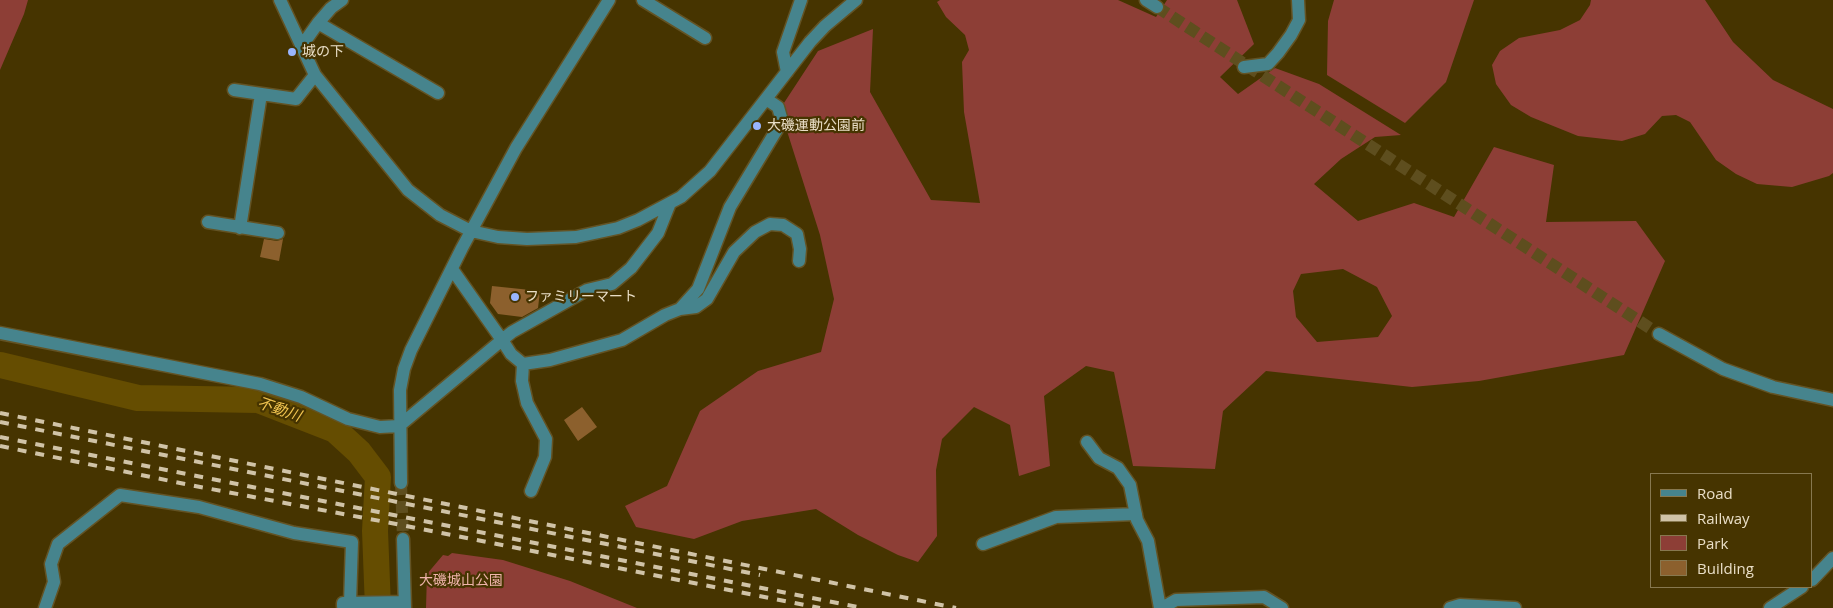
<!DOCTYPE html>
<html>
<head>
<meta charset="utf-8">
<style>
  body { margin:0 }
  #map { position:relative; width:1833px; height:608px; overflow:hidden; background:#463400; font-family:"Open Sans",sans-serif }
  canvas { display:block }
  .legend { position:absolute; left:1650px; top:473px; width:162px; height:115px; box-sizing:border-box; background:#463400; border:1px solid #87784f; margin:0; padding:6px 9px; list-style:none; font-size:15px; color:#e9dec6 }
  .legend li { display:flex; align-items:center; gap:10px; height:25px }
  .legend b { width:25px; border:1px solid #87784f }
</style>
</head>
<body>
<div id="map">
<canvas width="1833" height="608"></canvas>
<ul class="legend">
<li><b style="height:6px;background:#46848d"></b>Road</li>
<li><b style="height:6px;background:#d0c3a7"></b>Railway</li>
<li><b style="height:14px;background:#8d3e36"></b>Park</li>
<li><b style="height:14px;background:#8c602d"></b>Building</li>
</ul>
</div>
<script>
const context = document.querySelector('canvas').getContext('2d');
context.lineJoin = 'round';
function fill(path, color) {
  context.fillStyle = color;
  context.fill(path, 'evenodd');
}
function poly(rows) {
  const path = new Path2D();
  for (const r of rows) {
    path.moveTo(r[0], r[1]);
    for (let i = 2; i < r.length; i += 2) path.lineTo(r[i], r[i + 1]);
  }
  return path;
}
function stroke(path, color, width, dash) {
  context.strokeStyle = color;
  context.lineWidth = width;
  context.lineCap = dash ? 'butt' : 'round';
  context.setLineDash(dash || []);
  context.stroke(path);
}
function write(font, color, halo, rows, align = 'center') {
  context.font = font + ' "Open Sans","Noto Sans JP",sans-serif';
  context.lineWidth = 4.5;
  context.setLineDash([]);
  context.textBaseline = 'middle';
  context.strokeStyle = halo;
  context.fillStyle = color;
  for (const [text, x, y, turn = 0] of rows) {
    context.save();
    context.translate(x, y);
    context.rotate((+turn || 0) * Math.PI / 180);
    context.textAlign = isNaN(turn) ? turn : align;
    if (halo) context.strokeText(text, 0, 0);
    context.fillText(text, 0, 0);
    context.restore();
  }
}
fill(poly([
  [0,0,28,0,24,14,0,70],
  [940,0,1118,0,1156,17,1167,0,1237,0,1254,44,1220,77,1238,94,1275,68,1319,84,1401,135,1375,137,1341,159,1314,184,1358,221,1414,203,1454,217,1494,147,1554,165,1546,222,1636,221,1665,261,1624,355,1479,381,1412,387,1266,371,1223,411,1215,469,1133,466,1114,372,1086,366,1044,396,1050,466,1019,476,1010,425,974,407,942,439,936,470,937,536,918,562,898,555,858,535,816,509,742,521,694,539,636,527,625,506,667,486,700,411,758,371,821,352,834,299,820,235,780,109,818,51,873,29,870,92,931,200,980,203,964,112,962,62,969,50,965,35,946,17,937,2],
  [1343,269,1377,287,1392,316,1378,337,1317,342,1296,317,1293,291,1301,274],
  [1334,0,1474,0,1446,82,1405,123,1327,75,1328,21],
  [1591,0,1705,0,1733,42,1773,80,1833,109,1833,173,1829,176,1792,187,1757,184,1736,174,1716,160,1690,122,1676,115,1662,116,1645,134,1622,141,1578,136,1531,117,1511,105,1496,84,1492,65,1500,51,1519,38,1560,30,1580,20,1590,5],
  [452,553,503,560,570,581,637,608,426,608,427,574,443,555,448,556]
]), '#8d3e36');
stroke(poly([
  [0,365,138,398,258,400,335,430,359,452,378,477,375,531,378,608]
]), '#654d01', 26);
fill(poly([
  [264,239,277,241,283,239,279,261,260,257],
  [492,286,540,291,538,308,522,317,498,314,490,303],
  [582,407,597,427,578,441,564,420]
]), '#8c602d');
stroke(poly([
  [1157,7,1659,334],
  [401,483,403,539]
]), '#5e4e1e', 12, [12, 6]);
const minor = poly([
  [280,0,315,75,408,190,440,215,471,231,498,237,527,239,576,237,618,228,638,220,681,197,710,171,810,42,825,26,856,0],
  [643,0,705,38],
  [1146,0,1157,7],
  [318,23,438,93],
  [301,47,318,23,331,8,342,0],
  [1244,67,1268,64,1278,53,1291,35,1299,20,1298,0],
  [787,72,783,52,801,0],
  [234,90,296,99,315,75],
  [670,203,658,233,631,268,612,284,587,290,512,332,502,340,511,354,523,364,550,360,622,340,665,315,680,309,696,307,707,299,734,252,755,232,770,224,783,225,797,234,800,249,799,261],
  [208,222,278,233],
  [240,228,261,94],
  [680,309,698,289,730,207,782,121,778,107,766,99],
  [0,333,260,384,301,397,348,419,380,427,399,426,502,340,452,269],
  [1659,334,1723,369,1773,387,1833,400],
  [523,364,522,381,527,403,546,439,545,457,531,491],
  [1087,442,1099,458,1118,468,1130,485,1137,520,1148,541,1160,608],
  [401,483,400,390,404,369,411,350,462,248,516,148,609,0],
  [403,539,405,608],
  [983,544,1056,517,1136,514],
  [1812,580,1833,558],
  [343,606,343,603,404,602],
  [45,608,54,582,51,564,58,544,120,495,199,507,294,533,352,542,350,603],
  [1162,608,1176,600,1264,597,1282,608],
  [1450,608,1460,605,1515,608],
  [1770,608,1802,587]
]);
stroke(minor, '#635324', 15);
stroke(minor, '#46848d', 12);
stroke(poly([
  [0,413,956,608],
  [0,422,760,575],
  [0,437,863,608],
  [0,446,195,486,391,523,820,608]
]), '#d0c3a7', 4, [9, 9]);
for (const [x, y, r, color] of [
  [292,52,5,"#99b5fd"],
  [757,126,5,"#99b5fd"],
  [515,297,5,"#99b5fd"]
]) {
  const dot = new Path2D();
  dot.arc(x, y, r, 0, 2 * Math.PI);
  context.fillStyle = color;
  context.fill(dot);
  stroke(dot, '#463400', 2);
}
write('14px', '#e9dec6', '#463400', [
  ["城の下",302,52],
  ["大磯運動公園前",767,126],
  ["ファミリーマート",525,297]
], 'left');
write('14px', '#efb3ab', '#463400', [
  ["大磯城山公園",461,581]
]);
write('italic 15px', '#f2c550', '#463400', [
  ["不動川",279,410,19]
]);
</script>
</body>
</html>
